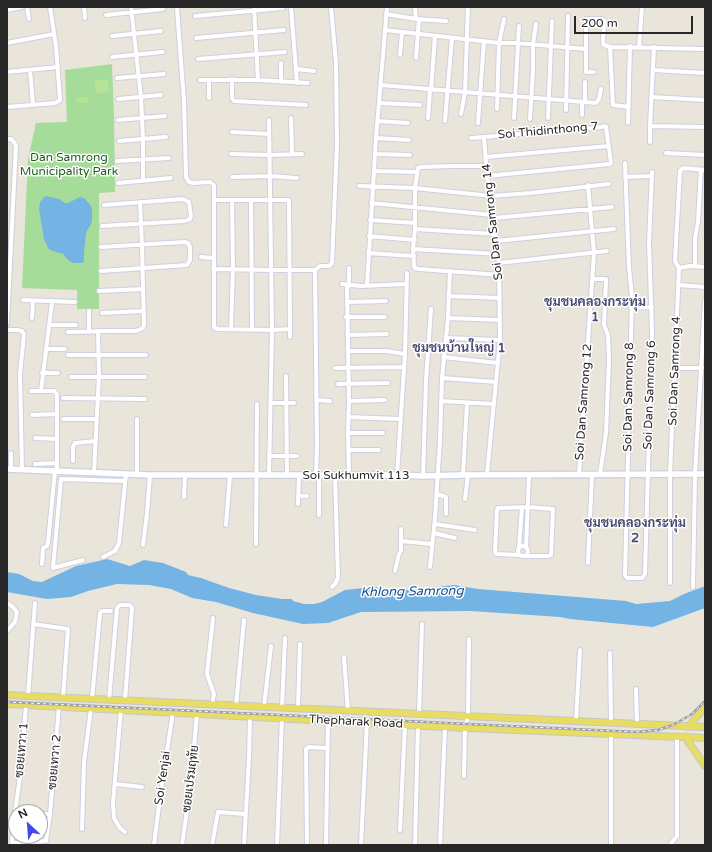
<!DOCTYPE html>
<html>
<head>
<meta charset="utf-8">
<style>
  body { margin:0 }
  #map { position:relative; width:712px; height:852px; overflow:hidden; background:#e9e5da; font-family:"Varela Round",sans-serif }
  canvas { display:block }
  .frame { position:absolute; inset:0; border:8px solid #272727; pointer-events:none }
  .north { position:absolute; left:8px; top:804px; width:40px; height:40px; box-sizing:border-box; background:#fff; border:1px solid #a9a9a9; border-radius:50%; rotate:334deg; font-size:11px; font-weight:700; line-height:16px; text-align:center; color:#272727 }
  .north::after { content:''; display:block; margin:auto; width:14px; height:18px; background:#4347ec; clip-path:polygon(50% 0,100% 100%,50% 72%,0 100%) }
  .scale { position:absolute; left:574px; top:16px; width:119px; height:18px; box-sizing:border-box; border:2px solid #272727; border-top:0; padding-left:5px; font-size:12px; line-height:14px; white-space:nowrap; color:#272727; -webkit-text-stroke:3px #fff; paint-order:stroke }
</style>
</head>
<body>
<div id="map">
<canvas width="712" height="852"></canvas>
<div class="frame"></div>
<div class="north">N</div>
<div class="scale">200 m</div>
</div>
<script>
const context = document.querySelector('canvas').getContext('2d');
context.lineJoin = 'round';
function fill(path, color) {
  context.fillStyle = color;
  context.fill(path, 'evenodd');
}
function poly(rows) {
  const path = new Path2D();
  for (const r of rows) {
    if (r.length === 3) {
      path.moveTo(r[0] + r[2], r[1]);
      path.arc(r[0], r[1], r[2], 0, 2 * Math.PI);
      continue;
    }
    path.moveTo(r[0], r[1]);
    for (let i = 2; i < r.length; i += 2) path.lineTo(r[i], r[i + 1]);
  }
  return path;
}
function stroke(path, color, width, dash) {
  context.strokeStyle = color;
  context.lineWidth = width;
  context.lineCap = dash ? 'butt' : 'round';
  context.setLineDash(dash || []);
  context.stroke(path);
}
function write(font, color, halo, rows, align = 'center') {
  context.font = font + ' "Varela Round",Sarabun,sans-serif';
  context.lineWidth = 3;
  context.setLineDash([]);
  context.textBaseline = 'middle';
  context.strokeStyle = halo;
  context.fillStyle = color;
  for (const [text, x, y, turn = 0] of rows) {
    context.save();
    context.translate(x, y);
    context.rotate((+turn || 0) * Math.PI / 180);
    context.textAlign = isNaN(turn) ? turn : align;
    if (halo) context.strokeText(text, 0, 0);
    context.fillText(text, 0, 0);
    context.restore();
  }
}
fill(poly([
  [112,64,114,116,115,192,99,193,99,309,77,309,77,290,22,288,28,159,36,123,67,122,65,70]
]), '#a5dc99');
fill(poly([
  [108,79,109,92,96,93,94,80],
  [88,97,89,103,77,103,76,98]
]), '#b5e395');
fill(poly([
  [45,196,59,199,65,203,68,203,80,197,84,198,91,206,92,210,92,222,86,233,84,253,84,261,83,263,74,263,69,261,63,254,50,250,48,248,44,239,39,209,40,202],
  [107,559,130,566,144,560,163,563,186,572,188,575,201,578,229,588,256,595,282,599,292,599,293,601,304,604,314,604,322,602,345,590,373,587,398,590,411,590,454,585,478,589,626,601,636,604,670,601,684,594,705,586,705,608,653,627,570,619,560,617,471,611,361,612,328,623,303,624,253,613,216,602,192,598,171,589,149,585,117,584,88,591,71,597,47,599,7,592,7,572,19,574,33,581,42,582,76,566]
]), '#73b4e5');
const minor = poly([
  [27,7,29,19],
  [84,7,85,18],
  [131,7,141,97,143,139,143,181],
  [291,7,297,83],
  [415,7,416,19],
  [177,9,184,101,186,177,189,182,193,183,210,182,214,185,214,326,215,328,218,329,272,330,290,329,290,337],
  [7,10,22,7],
  [386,14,416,19,446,21],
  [106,15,163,9],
  [195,16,283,8],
  [385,30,499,43,517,43,586,49],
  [112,36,161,31],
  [196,38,284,30],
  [7,43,54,34],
  [639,47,642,7],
  [654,47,650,126,705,127],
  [400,55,402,32],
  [112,57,163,52],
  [416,58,419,19],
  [198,59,285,52],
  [296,69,314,71],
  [30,70,33,105],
  [653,70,705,73],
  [7,72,58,67],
  [594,72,586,72,586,19,602,19,604,20,603,43,604,45,610,47],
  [117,78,164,74],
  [232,79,232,98,234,101,306,105],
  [200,80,258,80,254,7],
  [209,80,209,98],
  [258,80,308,83],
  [281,82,281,63],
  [381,85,596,103,599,99,601,89],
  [431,90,435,36],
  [651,97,705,100],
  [118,99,161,95],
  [582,102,582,115],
  [585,102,585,82],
  [380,103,420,105],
  [7,107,55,103,60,100,56,46,50,7],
  [629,107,613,105,610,47,705,49],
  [497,109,499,43,504,19],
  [566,110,568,16],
  [461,114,465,92,468,7],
  [291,118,292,154],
  [428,118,430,90],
  [514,118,519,26],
  [548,118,552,21],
  [530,119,533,71,533,44,536,24],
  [118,120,165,116],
  [378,121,408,123],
  [445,121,452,38],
  [478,123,484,41],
  [628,123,630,46],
  [650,126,650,142],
  [232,132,269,134],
  [376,138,409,140],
  [471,138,596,128,605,126,606,127,611,163,610,164,487,176],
  [484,138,487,176,494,218,496,241,499,263,500,340,487,474],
  [7,139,11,139,14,142,16,146,7,323],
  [119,141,166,137],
  [666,153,705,155],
  [231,154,270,155,302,154],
  [375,154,410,155],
  [486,157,609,146],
  [117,161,169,158],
  [625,163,629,267,632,297,625,575,627,578,642,578,645,574,652,331,649,243,652,172],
  [486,166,452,166,422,167,418,168,415,188,415,229,413,249,414,266,415,268,419,269,500,275],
  [374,171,417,172],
  [232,177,271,176,297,178],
  [625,177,652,176],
  [118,183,171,178],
  [359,186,415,188,491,196,531,193,609,184],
  [214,200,289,200,290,329],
  [251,200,252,330],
  [371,203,493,215],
  [494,218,612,207],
  [370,220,415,223],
  [102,226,185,221,190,219,191,216,189,202,183,199,104,205],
  [415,229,495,234],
  [369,236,415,240],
  [496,241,614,229],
  [413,249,498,254],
  [368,253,414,256],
  [201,257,213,258],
  [499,263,607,251],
  [695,266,695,238,698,222,701,169],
  [349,268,349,286],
  [679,268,675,261,680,171,683,168,705,170],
  [679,268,690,266,705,267],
  [213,269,271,270,315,270,320,266,329,266,332,263,337,144,336,63,331,7],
  [315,270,317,445,316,475],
  [101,271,187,265,190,260,190,247,188,243,185,242,101,247],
  [592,279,606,279,606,282,604,325,608,335,609,360,606,433,600,474],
  [342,284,361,286,406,284],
  [347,285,349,401,348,433,349,475],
  [678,285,705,287],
  [367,286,376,138,387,7],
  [99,291,143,289],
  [448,296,500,298],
  [23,300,75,302],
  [347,302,386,301],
  [631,308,652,307],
  [102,313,143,311],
  [346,317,385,317],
  [32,318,33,301],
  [448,318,500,320],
  [49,325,76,325],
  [231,329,233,269,232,200],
  [7,330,17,330,22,331,24,334,20,374,22,470],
  [68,332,108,331,136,331,143,328,144,324,142,246,140,202],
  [89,332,89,311],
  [347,335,387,334],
  [446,338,500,340],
  [46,349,65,349],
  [348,351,386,351,405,354],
  [68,355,146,355],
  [443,357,498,363],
  [335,368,403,367],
  [676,368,702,368],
  [42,373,58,373],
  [286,376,287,475],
  [71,377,145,377],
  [442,378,496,382],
  [338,384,388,383],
  [31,391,54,391,57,394,57,471],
  [41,391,52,302],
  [63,398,145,399],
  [316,400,330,401],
  [349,401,385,400],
  [441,401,494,404],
  [270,403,294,403],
  [32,415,57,414],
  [349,417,400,419],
  [63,419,97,419],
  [348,433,383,433],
  [35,438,57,439],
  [348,450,379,450],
  [269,456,297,456],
  [73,461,73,447,75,443,96,441],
  [35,464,57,463],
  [11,470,11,453],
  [94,472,99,376,98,331],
  [137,474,137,419],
  [579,474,594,253,588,185],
  [269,475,272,330,269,120],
  [397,475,405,354,407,273],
  [463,475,467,403],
  [423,476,426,380,431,309],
  [437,494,446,497,446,514],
  [298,496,307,496],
  [184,497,185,475],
  [465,499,468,475],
  [298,504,299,475],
  [319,515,319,475],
  [435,524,475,530],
  [226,525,230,475],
  [434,533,455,538],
  [401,541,432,544],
  [256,544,257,404],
  [143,545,147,513,150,475],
  [523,551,5],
  [519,548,522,507],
  [526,548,529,475],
  [519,555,497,554,495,552,497,510,498,508,528,507,553,509,551,555,549,556,525,556],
  [103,557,115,551,119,543,126,474],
  [83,560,53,568,61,479,125,481],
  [588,563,592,474],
  [42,564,43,548,47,546,48,542,55,471],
  [430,567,435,518,440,440,442,378,448,318,450,271],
  [395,571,399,554,401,551,401,529],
  [670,583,670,474,679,268],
  [332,587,335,584,338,578,335,475],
  [693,587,695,474,705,300],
  [7,603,12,606,17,612,15,622,7,631],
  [33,624,68,629,63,698],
  [610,653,611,722],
  [344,657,348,711],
  [636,689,637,724],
  [28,696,35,603],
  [92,699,100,613,102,611,111,611],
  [109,700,117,608,120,605,130,605,132,608,125,700],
  [26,705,21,769,14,820,12,842,13,843,46,841,50,814,59,706],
  [212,705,214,694,207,674,213,618],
  [236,706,244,620],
  [264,707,271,646],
  [282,708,285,638],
  [298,708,300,644],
  [121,709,113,803,114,818,120,828,125,832],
  [419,714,422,624],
  [576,721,580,650],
  [464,776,465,728,468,716,469,639],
  [115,784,142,787],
  [40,814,50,814],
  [82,829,84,762,91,708],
  [400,830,405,724],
  [154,845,161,790,173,712],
  [182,845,191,782,197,713],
  [212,845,218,812,245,814],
  [244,845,249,758,250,716],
  [277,845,282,718],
  [307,845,306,749,309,747,326,748],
  [326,845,328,720],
  [361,845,367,722],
  [415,845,418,725],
  [440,845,445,727],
  [611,845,611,734],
  [670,845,677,836,677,737]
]);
const secondary = poly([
  [7,469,150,475,397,475,423,476,463,475,705,474]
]);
const primary = poly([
  [7,695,705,727],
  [7,704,445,727,705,738],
  [688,727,705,707],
  [685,737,705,766]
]);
stroke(minor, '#cfcfdf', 6);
stroke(secondary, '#cfcfdf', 8);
stroke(primary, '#c7c7c7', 8);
stroke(minor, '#fff', 4);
stroke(secondary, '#fff', 5.5);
stroke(primary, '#e6dd62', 6);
const rail = poly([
  [7,702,636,732,658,730,673,725,692,714,705,701]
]);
stroke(rail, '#9d9db0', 2.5);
stroke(rail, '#fff', 1, [3]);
write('12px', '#272727', '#fff', [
  ["Soi Thidinthong 7",548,131,-5],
  ["Soi Dan Samrong 14",493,222,-96],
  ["Soi Dan Samrong 4",675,371,-88],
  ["Soi Dan Samrong 6",650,395,-88],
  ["Soi Dan Samrong 8",629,397,-89],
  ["Soi Dan Samrong 12",584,402,-86],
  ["Soi Sukhumvit 113",356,476],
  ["Thepharak Road",356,722,3],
  ["ซอยเทวา 1",22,750,-85],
  ["ซอยเทวา 2",55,762,-85],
  ["Soi Yenjai",163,778,-82],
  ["ซอยเปรมฤทัย",191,779,-83]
]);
write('12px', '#215e1e', '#fff', [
  ["Dan Samrong",69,158],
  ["Municipality Park",69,172]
]);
write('bold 13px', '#4b4c74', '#fff', [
  ["ชุมชนคลองกระทุ่ม",595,303],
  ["1",595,318],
  ["ชุมชนบ้านใหญ่ 1",459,349],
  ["ชุมชนคลองกระทุ่ม",635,524],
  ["2",635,539]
]);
write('italic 13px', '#16508c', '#fff', [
  ["Khlong Samrong",412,592,-1]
]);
</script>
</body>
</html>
